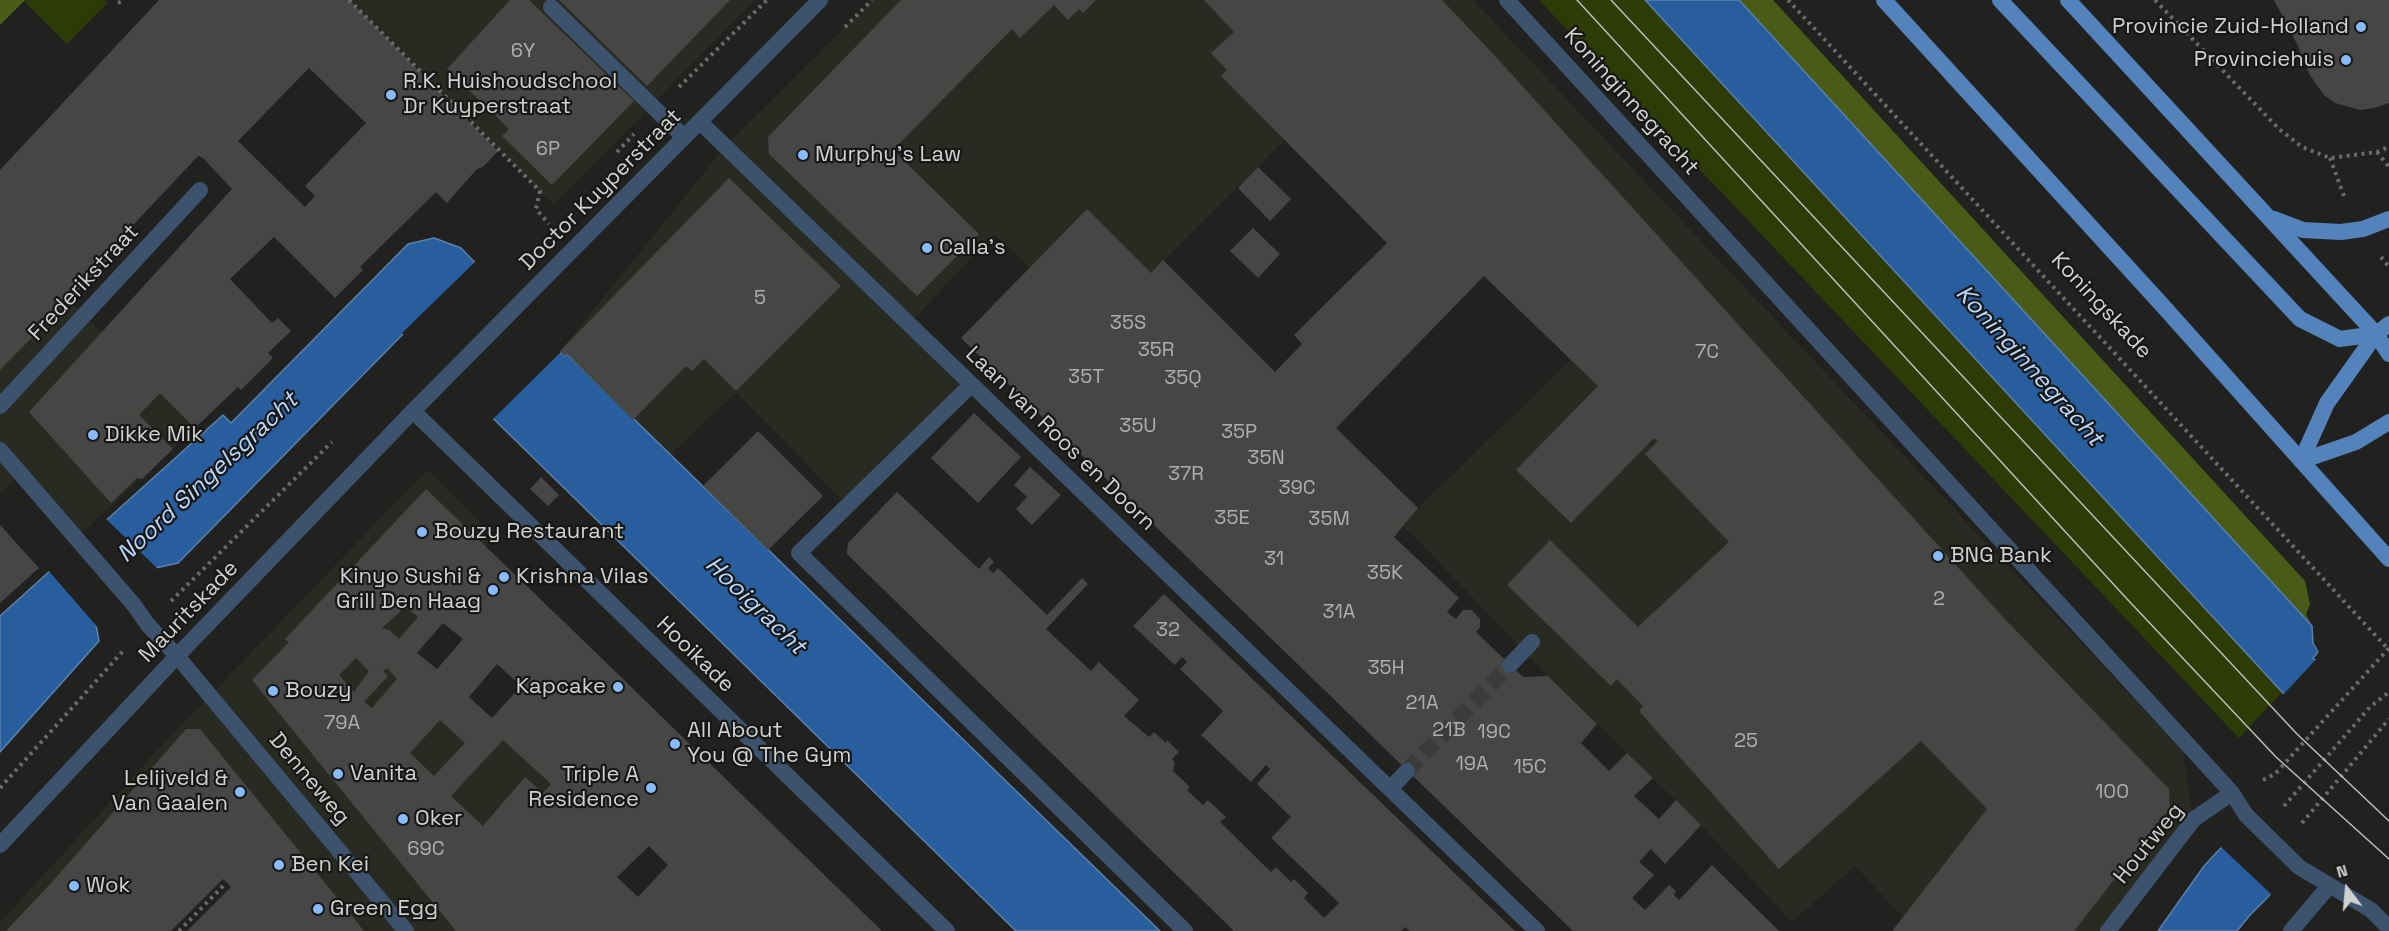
<!DOCTYPE html>
<html>
<head>
<meta charset="utf-8">
<style>
  body { margin:0 }
  #map { position:relative; width:2389px; height:931px; overflow:hidden; background:#21221f; font-family:"Space Grotesk",sans-serif }
  canvas { display:block }
  .north { position:absolute; left:2317px; top:859px; width:60px; height:60px; -webkit-text-stroke:4px #171816; paint-order:stroke; rotate:344deg; font-size:16px; font-weight:700; line-height:24px; text-align:center; color:#d1d2d0 }
  .north::after { content:''; display:block; margin:auto; width:21px; height:27px; background:#d1d2d0; clip-path:polygon(50% 0,100% 100%,50% 72%,0 100%) }
</style>
</head>
<body>
<div id="map">
<canvas width="2389" height="931"></canvas>
<div class="north">N</div>
</div>
<script>
const context = document.querySelector('canvas').getContext('2d');
context.lineJoin = 'round';
function fill(path, color) {
  context.fillStyle = color;
  context.fill(path, 'evenodd');
}
function poly(rows) {
  const path = new Path2D();
  for (const r of rows) {
    path.moveTo(r[0], r[1]);
    for (let i = 2; i < r.length; i += 2) path.lineTo(r[i], r[i + 1]);
  }
  return path;
}
function stroke(path, color, width, dash) {
  context.strokeStyle = color;
  context.lineWidth = width;
  context.lineCap = dash ? 'butt' : 'round';
  context.setLineDash(dash || []);
  context.stroke(path);
}
function write(font, color, halo, rows, align = 'center') {
  context.font = font + ' "Space Grotesk",sans-serif';
  context.lineWidth = 4.5;
  context.setLineDash([]);
  context.textBaseline = 'middle';
  context.strokeStyle = halo;
  context.fillStyle = color;
  for (const [text, x, y, turn = 0] of rows) {
    context.save();
    context.translate(x, y);
    context.rotate((+turn || 0) * Math.PI / 180);
    context.textAlign = isNaN(turn) ? turn : align;
    if (halo) context.strokeText(text, 0, 0);
    context.fillText(text, 0, 0);
    context.restore();
  }
}
fill(poly([
  [349,0,755,0,554,205],
  [873,0,1473,0,2183,751,2193,819,2108,931,1974,931,1923,891,1903,917,1855,866,1792,922,1701,825,1548,676,1404,526,1418,508,1571,360,1484,276,1285,140,1151,273,1087,210,1030,268,994,234,909,324,970,385,848,506,736,392,670,455,567,354,564,356,560,351,725,147],
  [0,229,195,428,77,537,20,474,0,493],
  [427,470,494,537,400,640,551,784,562,830,667,931,273,931,201,838,110,931,0,931,0,923,152,756]
]), '#282b22');
fill(poly([
  [25,0,104,0,107,3,67,44,24,1],
  [1539,0,1645,0,2282,692,2239,738]
]), '#2e3b07');
fill(poly([
  [0,0,25,0,0,25],
  [1739,0,1773,0,2305,581,2310,604,2306,614,2312,626]
]), '#495b17');
const water = poly([
  [1645,0,1739,0,2312,626,2313,643,2318,652,2313,658,2356,698,2367,775,2271,894,2250,915,2237,931,2158,931,2204,866,2326,735,2282,692,1645,0],
  [434,238,461,248,564,356,567,354,1160,931,1016,931,405,332,178,563,156,568,96,625,99,641,0,752,0,616,223,415,231,423,408,244,434,238]
]);
fill(water, '#285e9d');
stroke(water, '#5b81ac', 1.5);
fill(poly([
  [476,261,563,350,491,421,402,333],
  [104,517,159,570,100,626,100,630,47,569],
  [2320,655,2317,658,2355,694,2389,656,2389,799,2367,779,2283,884,2263,906,2271,894,2221,847,2210,854,2322,735,2282,696]
]), '#21221f');
fill(poly([
  [159,0,349,0,498,151,483,167,477,169,447,203,436,192,369,258,360,267,363,270,335,298,274,237,230,279,272,323,278,318,291,331,268,353,273,358,241,390,238,387,195,428,160,393,139,415,173,449,142,479,137,478,111,503,29,412,232,189,203,158,198,156,105,255,104,257,107,261,0,370,0,170],
  [309,68,366,123,305,186,315,196,305,207,238,141],
  [510,0,529,0,634,101,552,185,502,136,509,129,447,69],
  [559,0,730,0,647,86],
  [901,0,1096,0,1083,13,1079,9,1068,20,1054,5,1020,38,1012,29,893,150,979,234,917,296,769,154,768,137],
  [1204,0,1442,0,1496,57,2002,616,2169,789,2170,808,2074,931,1892,931,1987,809,1921,741,1779,869,1639,711,1643,706,1617,679,1611,686,1507,585,1550,540,1638,627,1729,542,1645,454,1658,441,1654,438,1571,523,1516,470,1598,386,1484,276,1336,428,1418,508,1394,537,1459,598,1447,612,1456,619,1463,610,1472,610,1480,619,1480,627,1476,632,1523,677,1548,676,1597,724,1581,743,1609,771,1627,753,1653,778,1634,796,1659,819,1676,800,1701,825,1665,864,1651,849,1639,862,1654,875,1632,898,1645,910,1669,885,1676,891,1674,895,1679,900,1712,865,1779,931,1573,931,961,338,1087,209,1151,273,1163,260,1275,372,1302,344,1294,335,1387,243,1221,76,1227,70,1211,53,1234,32],
  [2274,0,2389,0,2389,103,2374,108,2361,110,2335,103,2324,95,2309,74,2298,46],
  [1258,167,1291,199,1270,221,1238,188],
  [729,178,841,286,736,391,704,359,692,371,686,366,633,420,567,354,564,356,560,351],
  [1253,228,1280,254,1258,278,1230,251],
  [974,413,1021,457,978,503,931,458],
  [758,431,823,496,768,550,703,486],
  [1030,467,1061,495,1032,525,1016,509,1027,497,1014,485],
  [541,477,559,495,548,506,530,489],
  [426,489,588,645,882,931,456,931,252,680,289,642,285,639],
  [405,607,418,617,399,639,389,630,382,628],
  [443,623,463,639,437,669,417,653],
  [356,658,369,671,354,692,339,675],
  [497,664,521,686,492,718,469,697],
  [387,668,397,679,372,708,364,702,388,676,383,671],
  [440,720,465,743,434,776,410,753],
  [503,740,551,784,543,793,525,777,483,826,451,796],
  [649,846,668,865,638,897,617,877],
  [897,492,979,569,989,557,994,562,988,568,993,573,998,568,1047,615,1082,578,1088,584,1046,629,1091,671,1099,662,1139,700,1124,716,1149,737,1154,732,1166,743,1167,740,1179,752,1172,759,1175,762,1173,771,1190,787,1187,790,1203,805,1208,800,1226,817,1220,822,1271,872,1276,867,1291,882,1294,879,1308,893,1304,898,1324,918,1339,903,1271,838,1291,817,1257,784,1270,769,1266,765,1251,782,1201,735,1223,711,1180,669,1187,662,1182,657,1175,665,1133,626,1164,594,1515,931,1410,931,1405,927,1401,931,1234,931,847,554,848,543],
  [0,525,39,568,0,603],
  [186,729,200,729,364,931,187,931,231,887,223,879,171,931,6,931,52,882]
]), '#464744');
stroke(poly([
  [1407,771,1510,665]
]), '#3b3c3a', 16, [16, 8]);
stroke(poly([
  [349,0,540,191,536,209,549,224],
  [1788,0,2389,650],
  [2155,0,2279,129,2302,147,2330,158,2377,152,2389,147],
  [118,3,124,0],
  [845,27,872,0],
  [679,87,767,0],
  [617,152,634,134],
  [2377,152,2389,167],
  [2330,158,2344,196],
  [2381,257,2389,267],
  [171,601,332,442],
  [2263,780,2275,774,2389,648],
  [0,788,124,650],
  [2284,806,2370,707,2389,692],
  [2302,823,2389,719],
  [179,931,226,883]
]), '#6b6c6a', 4, [3, 4.5]);
stroke(poly([
  [551,7,684,137],
  [0,406,200,190]
]), '#3c526d', 16);
stroke(poly([
  [1507,0,2232,793,2246,815,2299,867,2371,910,2389,928],
  [700,122,1537,931],
  [971,385,799,553,1185,931],
  [413,411,947,931],
  [0,450,134,605,148,625,177,656,406,931],
  [1510,665,1532,642],
  [1390,789,1407,771],
  [2108,931,2194,819,2232,793],
  [2291,931,2329,886]
]), '#3c526d', 16);
stroke(poly([
  [0,845,177,656,413,411,820,0]
]), '#3c526d', 16);
stroke(poly([
  [1884,0,2163,306,2389,559],
  [2000,0,2300,319,2340,339,2376,334],
  [2068,0,2376,334,2389,354],
  [2274,219,2303,230,2341,232,2363,229,2389,219],
  [2301,461,2327,403,2376,334,2389,324],
  [2301,461,2356,442,2389,422]
]), '#5482ba', 16);
stroke(poly([
  [1577,0,2128,600,2276,757,2389,859],
  [1611,0,2297,734,2389,821]
]), '#bdbebc', 1.5);
for (const [x, y, r, color] of [
  [2361,27,6,"#87bbfb"],
  [2346,60,6,"#87bbfb"],
  [391,95,6,"#87bbfb"],
  [803,155,6,"#87bbfb"],
  [927,248,6,"#87bbfb"],
  [93,435,6,"#87bbfb"],
  [422,532,6,"#87bbfb"],
  [1938,556,6,"#87bbfb"],
  [504,577,6,"#87bbfb"],
  [493,590,6,"#87bbfb"],
  [618,687,6,"#87bbfb"],
  [273,691,6,"#87bbfb"],
  [675,744,6,"#87bbfb"],
  [338,774,6,"#87bbfb"],
  [651,788,6,"#87bbfb"],
  [240,792,6,"#87bbfb"],
  [403,819,6,"#87bbfb"],
  [279,865,6,"#87bbfb"],
  [74,886,6,"#87bbfb"],
  [318,909,6,"#87bbfb"]
]) {
  const dot = new Path2D();
  dot.arc(x, y, r, 0, 2 * Math.PI);
  context.fillStyle = color;
  context.fill(dot);
  stroke(dot, '#171816', 2);
}
write('20px', '#aeafad', null, [
  ["6Y",523,52],
  ["6P",548,150],
  ["5",760,299],
  ["35S",1128,324],
  ["35R",1156,351],
  ["7C",1707,353],
  ["35T",1086,378],
  ["35Q",1183,379],
  ["35U",1138,427],
  ["35P",1239,433],
  ["35N",1266,459],
  ["37R",1186,475],
  ["39C",1297,489],
  ["35E",1232,519],
  ["35M",1329,520],
  ["31",1274,560],
  ["35K",1385,574],
  ["2",1939,600],
  ["31A",1339,613],
  ["32",1168,631],
  ["35H",1386,669],
  ["21A",1422,704],
  ["79A",342,724],
  ["21B",1449,731],
  ["19C",1494,733],
  ["25",1746,742],
  ["19A",1472,765],
  ["15C",1530,768],
  ["100",2112,793],
  ["69C",426,850]
]);
write('22px', '#d1d2d0', '#171816', [
  ["Provincie Zuid-Holland",2349,27,"right"],
  ["Provinciehuis",2334,60,"right"],
  ["R.K. Huishoudschool",403,82],
  ["Dr Kuyperstraat",403,107],
  ["Murphy's Law",815,155],
  ["Calla's",939,248],
  ["Dikke Mik",105,435],
  ["Bouzy Restaurant",434,532],
  ["BNG Bank",1950,556],
  ["Kinyo Sushi &",481,577,"right"],
  ["Grill Den Haag",481,602,"right"],
  ["Krishna Vilas",516,577],
  ["Kapcake",606,687,"right"],
  ["Bouzy",285,691],
  ["All About",687,731],
  ["You @ The Gym",687,756],
  ["Vanita",350,774],
  ["Triple A",639,775,"right"],
  ["Residence",639,800,"right"],
  ["Lelijveld &",228,779,"right"],
  ["Van Gaalen",228,804,"right"],
  ["Oker",415,819],
  ["Ben Kei",291,865],
  ["Wok",86,886],
  ["Green Egg",330,909]
], 'left');
write('22px', '#d1d2d0', '#171816', [
  ["Koninginnegracht",1631,102,48],
  ["Doctor Kuyperstraat",601,190,-45],
  ["Frederikstraat",84,283,-47],
  ["Koningskade",2101,306,47],
  ["Laan van Roos en Doorn",1060,439,44],
  ["Mauritskade",189,612,-46],
  ["Hooikade",695,655,44],
  ["Denneweg",309,779,50],
  ["Houtweg",2149,844,-51]
]);
write('italic 24px', '#bbd8fc', '#171816', [
  ["Koninginnegracht",2029,366,48],
  ["Noord Singelsgracht",208,478,-43],
  ["Hooigracht",755,606,44]
]);
</script>
</body>
</html>
